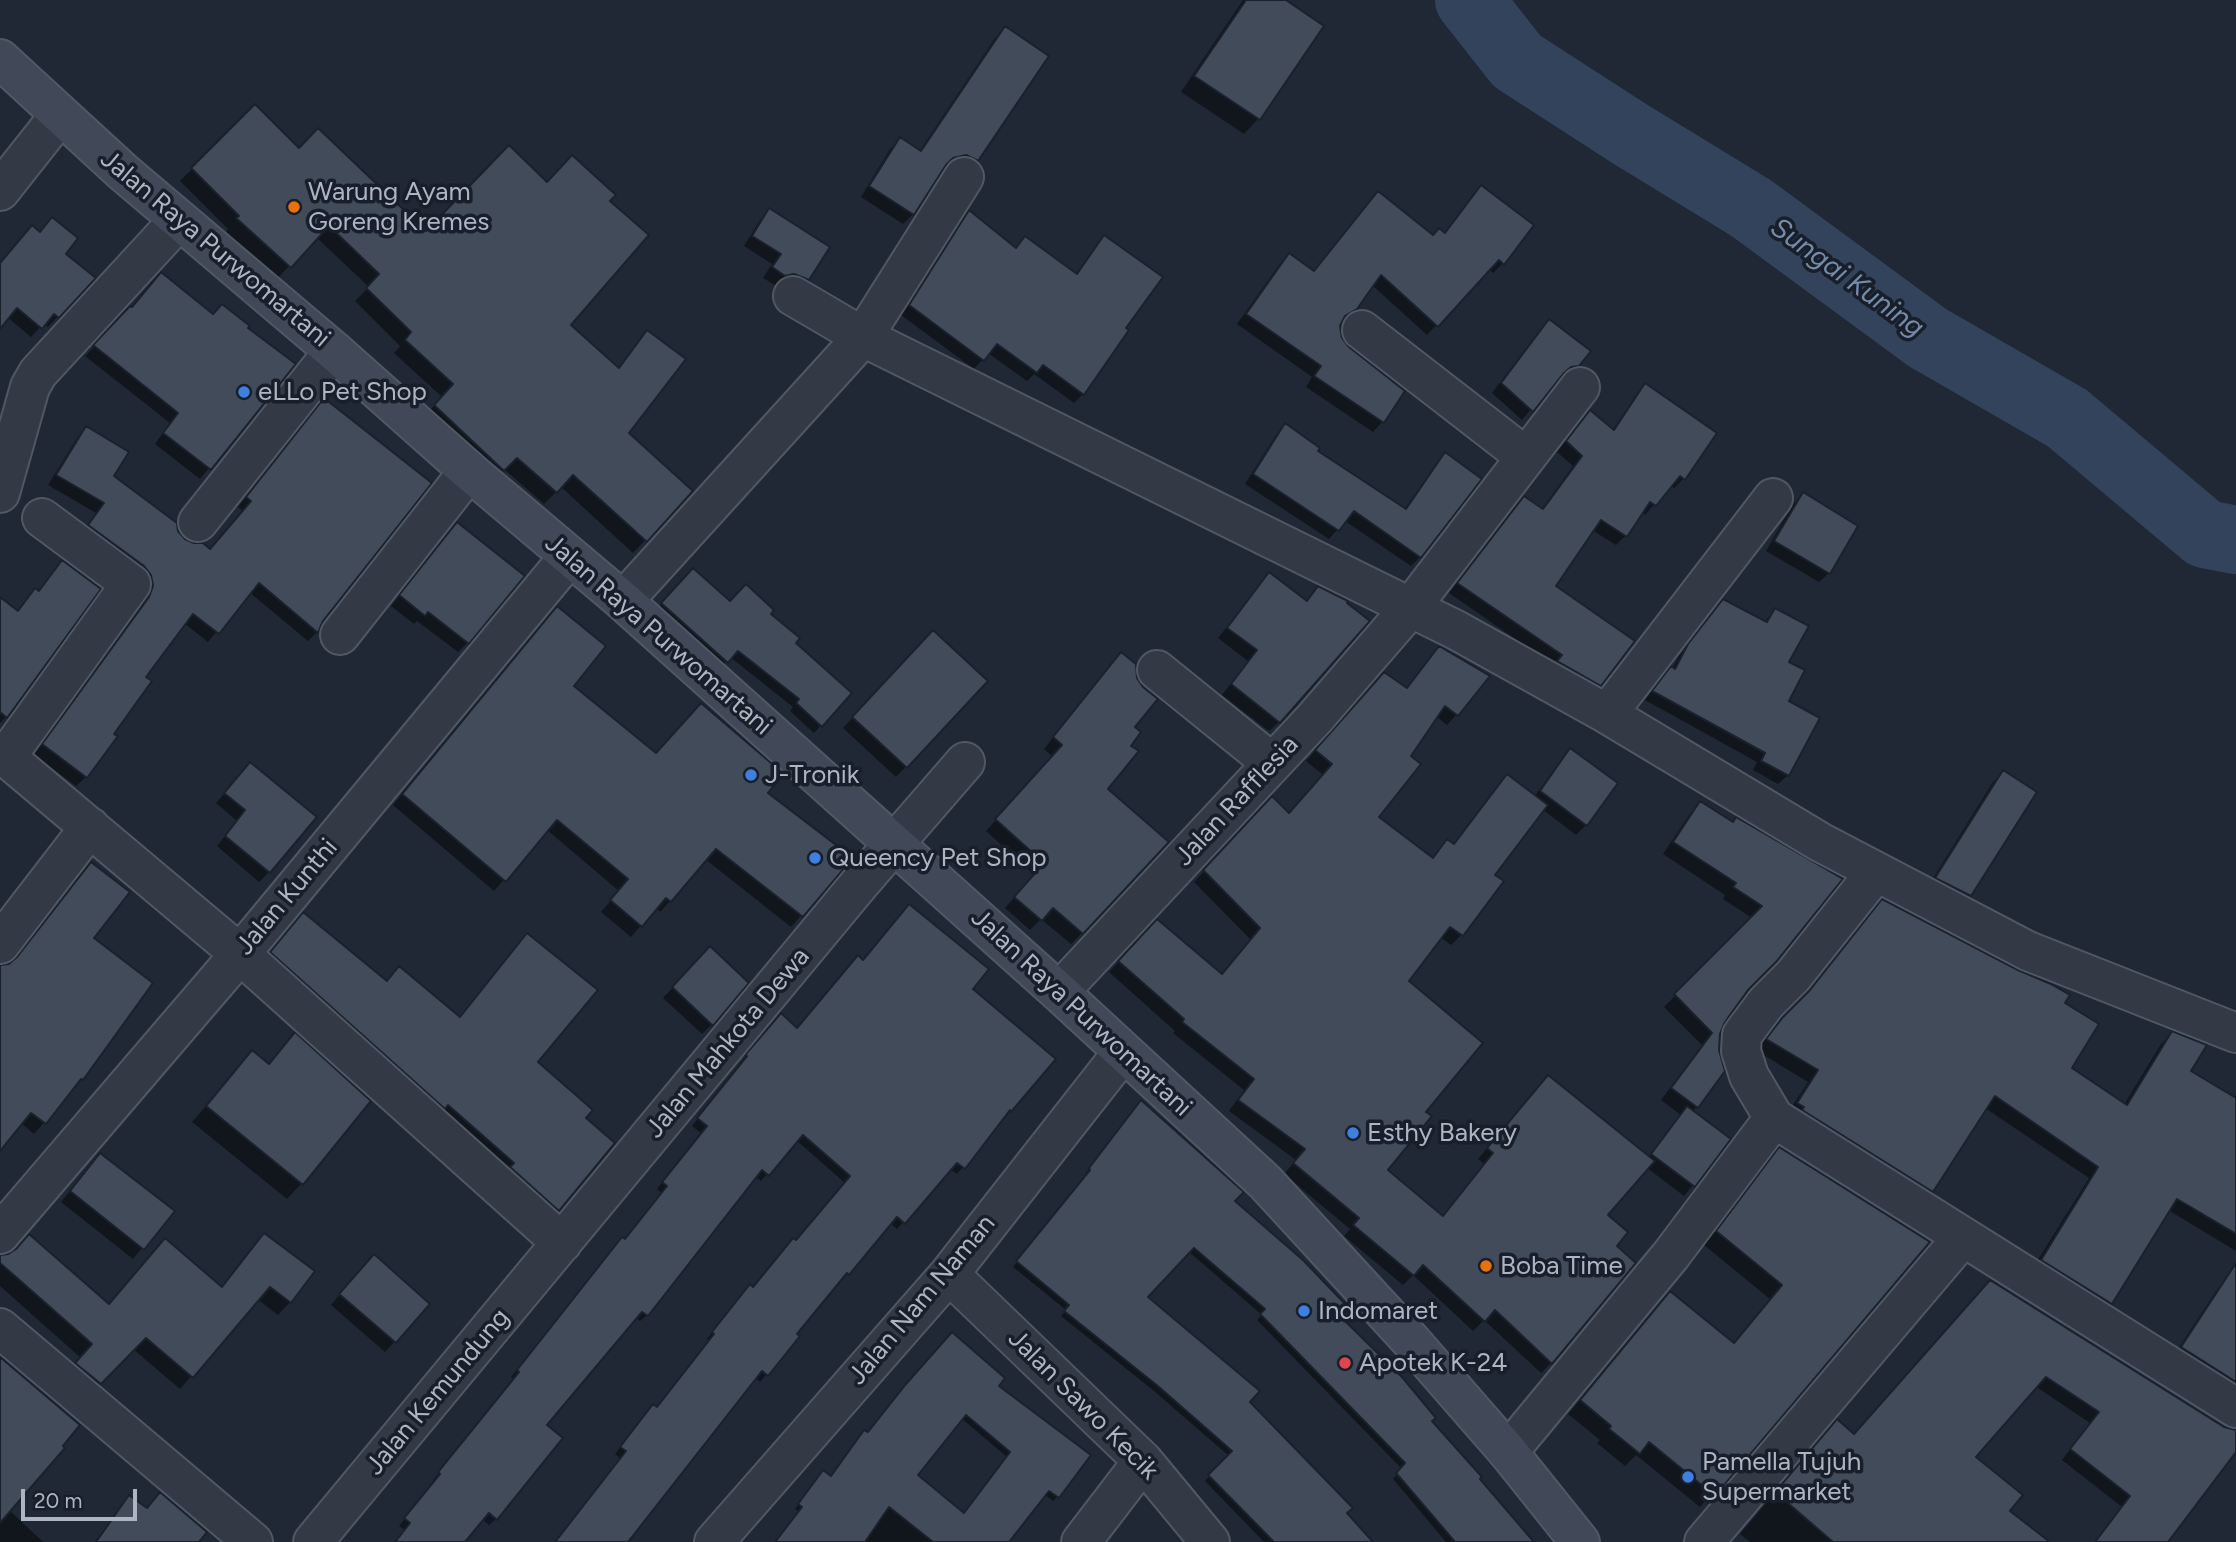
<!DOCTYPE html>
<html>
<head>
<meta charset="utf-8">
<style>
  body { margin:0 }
  #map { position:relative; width:2236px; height:1542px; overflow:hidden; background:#202835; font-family:Figtree,sans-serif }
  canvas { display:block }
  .scale { position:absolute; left:21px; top:1489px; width:116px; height:32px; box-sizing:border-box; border:4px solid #adb5c3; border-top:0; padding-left:9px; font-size:21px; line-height:24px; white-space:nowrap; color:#adb5c3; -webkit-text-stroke:5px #191f2a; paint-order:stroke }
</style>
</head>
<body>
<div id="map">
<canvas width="2236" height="1542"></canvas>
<div class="scale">20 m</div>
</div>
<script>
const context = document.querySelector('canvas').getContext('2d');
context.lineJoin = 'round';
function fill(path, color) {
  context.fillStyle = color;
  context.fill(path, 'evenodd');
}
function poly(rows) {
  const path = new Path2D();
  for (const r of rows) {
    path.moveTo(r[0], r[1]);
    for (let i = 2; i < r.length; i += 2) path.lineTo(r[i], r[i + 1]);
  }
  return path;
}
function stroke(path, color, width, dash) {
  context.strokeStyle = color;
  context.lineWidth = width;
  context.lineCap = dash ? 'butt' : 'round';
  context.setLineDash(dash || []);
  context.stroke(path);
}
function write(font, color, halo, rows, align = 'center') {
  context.font = font + ' Figtree,sans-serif';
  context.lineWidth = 7;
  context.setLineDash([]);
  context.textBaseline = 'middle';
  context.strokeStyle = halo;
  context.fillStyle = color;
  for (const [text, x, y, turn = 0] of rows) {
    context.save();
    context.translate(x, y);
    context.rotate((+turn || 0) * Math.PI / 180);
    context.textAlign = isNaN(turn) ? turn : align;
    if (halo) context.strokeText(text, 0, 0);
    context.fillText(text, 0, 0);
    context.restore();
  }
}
fill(poly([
  [1243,0,1283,0,1321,26,1258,119,1244,134,1181,92],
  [1005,29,977,160,967,170,955,164,942,167,913,214,903,224,861,197,890,149,900,140,919,152,995,38],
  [255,106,299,150,426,233,547,184,607,201,568,325,617,369,647,333,627,433,691,491,633,553,561,487,544,504,504,469,491,482,423,418,442,397,394,353,400,346,355,301,369,287,316,237,277,279,226,232,228,229,180,181],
  [1481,187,1503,263,1493,273,1488,269,1427,335,1372,285,1355,308,1341,321,1339,328,1340,340,1382,422,1373,432,1306,387,1312,377,1237,324,1279,265,1289,255,1313,273,1444,234],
  [770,210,808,279,798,289,783,283,775,285,763,278,772,264,744,246,760,220],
  [969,213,1014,249,1025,238,1075,275,1096,246,1104,237,1124,329,1083,394,1074,403,1034,374,1027,381,988,353,974,369,901,315,960,222],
  [63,254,93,278,48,327,44,323,31,337,7,317,0,327,0,264],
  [131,309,212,316,246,329,293,365,200,479,155,444,170,423,85,356],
  [1549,322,1578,365,1567,375,1559,376,1522,420,1492,393,1539,331],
  [1645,386,1684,478,1674,488,1670,485,1645,515,1641,512,1625,536,1616,545,1592,530,1553,586,1600,685,1590,694,1553,665,1449,593,1514,508,1524,498,1541,510,1573,466,1557,452,1580,422,1590,413,1612,431,1636,395],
  [315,410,321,621,317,632,308,641,249,592,208,642,184,623,144,677,86,777,76,786,34,755,140,608,144,596,80,535,96,513,48,485,77,438,86,429,112,476,176,531,184,541,210,550,243,511,238,507],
  [1285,425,1316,452,1404,510,1436,464,1445,455,1420,557,1411,566,1345,521,1329,539,1245,484,1276,435],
  [1803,495,1829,573,1819,582,1766,551,1793,504],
  [457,524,467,643,458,652,417,621,414,624,391,606],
  [62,562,6,717,0,723,0,599,16,613,26,600,37,592],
  [1269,574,1306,602,1319,588,1279,722,1269,731,1222,695,1248,661,1218,638],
  [685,577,730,603,768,614,794,643,821,725,814,733,790,711,793,707,730,657,719,669,655,611],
  [1724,601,1764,622,1775,610,1787,662,1788,775,1778,784,1753,770,1757,762,1645,700,1662,678,1672,669,1679,656],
  [546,619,571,686,656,755,765,794,850,858,791,927,705,859,670,901,660,912,656,908,631,937,601,912,619,891,547,830,494,891,393,805],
  [923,642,986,681,896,777,843,728],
  [1439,648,1457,714,1447,725,1436,716,1408,756,1376,818,1432,859,1447,841,1453,845,1497,787,1507,777,1534,797,1561,760,1571,751,1586,825,1576,835,1542,809,1492,875,1501,882,1461,935,1451,945,1440,937,1407,982,1424,1112,1385,1170,1442,1218,1484,1164,1478,1159,1538,1087,1648,1158,1681,1115,1661,1100,1702,1045,1664,1007,1752,918,1723,899,1725,895,1663,854,1689,815,1700,803,1732,824,1840,879,1747,989,1723,1021,1697,1107,1691,1112,1728,1140,1684,1196,1647,1168,1606,1215,1614,1246,1551,1363,1541,1373,1484,1320,1473,1331,1413,1275,1403,1285,1344,1236,1350,1229,1284,1174,1296,1160,1229,1111,1244,1090,1173,1033,1175,1031,1109,972,1147,932,1221,976,1251,940,1194,882,1262,809,1289,815,1323,775,1306,761,1373,685,1406,689],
  [1110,666,1132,727,1129,746,1105,790,1082,933,1071,944,1041,919,1030,930,1005,908,1034,875,986,831,1053,757,1044,749],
  [2003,772,2035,792,1970,895,1960,905,1927,888,1993,782],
  [241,774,269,872,259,882,217,846,237,821,216,803],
  [91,864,92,939,82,1079,34,1134,21,1123,0,1148,0,966,12,963,80,875],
  [1872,912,2063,1003,2069,1068,2124,1105,2161,1044,2172,1033,2189,1071,2236,1100,2236,1251,2168,1210,2110,1303,2100,1314,2031,1271,2089,1178,1985,1108,1931,1191,1921,1202,1787,1114,1808,1082,1757,1051,1772,1030,1799,1003],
  [294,924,386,983,459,1019,536,1062,583,1118,557,1209,548,1219,262,962],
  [700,958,712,1024,702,1034,663,998],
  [863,962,971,989,1054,1060,957,1174,950,1169,897,1229,890,1223,795,1334,798,1336,766,1375,760,1382,755,1378,627,1542,556,1542,621,1459,615,1454,647,1413,656,1409,709,1341,707,1339,743,1293,752,1289,795,1242,845,1183,796,1140,761,1181,755,1176,647,1315,640,1321,635,1317,545,1425,496,1519,489,1525,482,1519,463,1542,396,1542,405,1530,399,1526,434,1481,433,1480,514,1379,511,1377,615,1246,624,1241,662,1193,657,1189,702,1134,692,1126,742,1064,740,1063,774,1022,796,1030],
  [295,1035,369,1101,301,1184,287,1199,192,1122,252,1053,267,1065],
  [1137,1106,1233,1202,1337,1316,1478,1479,1518,1542,1446,1542,1393,1479,1402,1469,1257,1320,1262,1315,1188,1251,1146,1298,1248,1402,1371,1542,1264,1542,1205,1481,1229,1456,1154,1391,1061,1316,1066,1310,1013,1267,1087,1175,1086,1173],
  [1780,1149,1928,1242,1700,1507,1636,1455,1625,1466,1597,1443,1600,1440,1568,1414,1670,1293,1733,1344,1770,1299,1704,1245,1766,1163],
  [91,1165,172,1211,133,1259,61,1202],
  [264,1235,313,1272,290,1302,278,1315,257,1299,180,1389,133,1349,87,1395,64,1376,81,1358,0,1286,0,1257,108,1305,221,1287,252,1247],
  [364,1266,428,1305,385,1352,331,1305],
  [2226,1281,2236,1287,2236,1398,2172,1358,2216,1291],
  [1981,1291,2224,1428,2236,1431,2236,1450,2166,1542,2095,1542,2122,1507,2062,1460,2090,1423,2035,1386,1974,1457,2008,1512,2047,1542,1750,1542,1740,1534,1827,1431,1854,1436],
  [0,1359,61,1446,9,1510,43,1542,0,1542],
  [996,1386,1057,1497,1053,1501,1044,1494,1007,1542,776,1542,799,1512,795,1509,819,1477,830,1478,867,1434],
  [961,1418,1007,1457,964,1515,915,1475],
  [129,1497,197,1542,95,1542]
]), '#0007');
stroke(poly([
  [1469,0,1517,61,1630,134,1751,208,1928,338,2067,418,2205,534,2236,540]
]), '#33435c', 68);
const building = poly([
  [1246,0,1286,0,1324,26,1260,120,1194,76,1246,0],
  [1005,26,1049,56,978,161,966,155,953,158,946,165,914,215,869,186,900,137,921,151,1005,26],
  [255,104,299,148,318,128,426,231,509,145,547,182,572,155,616,195,610,201,649,235,571,325,619,368,647,330,686,359,629,433,693,491,647,542,573,475,557,493,517,458,504,471,434,405,453,384,405,340,411,332,366,288,379,274,329,226,291,268,236,218,239,216,191,168,255,104],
  [1481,185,1534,225,1504,265,1499,260,1438,327,1381,275,1357,309,1345,316,1340,326,1342,338,1349,347,1405,391,1384,423,1314,376,1321,366,1246,314,1289,253,1314,271,1378,191,1433,235,1439,228,1445,233,1481,185],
  [769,208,830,247,809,280,794,274,785,276,772,267,781,254,752,236,769,208],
  [969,210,1016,248,1025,236,1077,274,1104,235,1163,277,1126,328,1129,330,1084,395,1043,365,1037,373,997,344,984,361,909,305,969,210],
  [52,217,78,238,66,254,96,278,59,318,54,314,42,329,17,308,0,329,0,263,32,225,40,232,52,217],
  [161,272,213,314,222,304,250,326,248,328,296,364,211,470,163,433,178,413,93,345,130,306,132,307,161,272],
  [1549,319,1591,351,1579,366,1571,367,1563,374,1533,412,1501,383,1549,319],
  [1645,383,1717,433,1685,480,1680,476,1656,506,1650,502,1627,537,1601,520,1556,586,1635,641,1601,686,1557,661,1562,655,1457,583,1524,496,1543,509,1582,456,1566,441,1590,410,1614,430,1645,383],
  [324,398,432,483,323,621,318,633,259,583,219,634,193,614,146,677,152,681,114,734,118,736,87,778,42,744,149,597,153,586,151,575,144,566,88,525,104,503,56,475,86,426,129,452,114,476,177,523,178,531,185,539,194,543,203,543,210,549,251,501,246,497,324,398],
  [1285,423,1320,448,1318,451,1406,509,1445,452,1482,479,1421,558,1354,511,1339,531,1253,474,1285,423],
  [1803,492,1858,526,1830,574,1774,541,1803,492],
  [457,522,525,576,469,644,428,612,425,616,399,595,457,522],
  [62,560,101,589,7,718,0,712,0,597,18,611,35,588,39,591,62,560],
  [693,568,730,601,746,584,774,610,771,614,800,638,796,643,852,693,822,727,796,703,799,699,738,651,728,663,661,603,693,568],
  [1269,572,1307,601,1318,586,1348,601,1347,603,1370,621,1280,723,1231,684,1257,650,1227,628,1269,572],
  [1723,599,1767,622,1775,608,1809,626,1789,662,1805,670,1789,701,1820,718,1789,776,1761,761,1765,753,1652,691,1671,666,1675,669,1688,644,1723,599],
  [557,606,606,646,574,686,656,753,701,703,784,774,768,793,853,858,803,917,716,849,671,902,666,898,642,927,610,900,628,879,557,820,506,882,402,794,557,606],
  [933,630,988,681,907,768,852,717,933,630],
  [1439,646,1490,676,1458,716,1445,706,1411,756,1421,764,1379,817,1433,858,1447,839,1454,844,1507,774,1548,805,1495,875,1504,881,1463,936,1450,927,1409,981,1483,1043,1426,1112,1432,1116,1388,1170,1443,1216,1493,1153,1487,1148,1548,1075,1655,1161,1608,1215,1628,1232,1617,1246,1636,1263,1552,1364,1495,1310,1485,1322,1423,1265,1414,1276,1353,1225,1359,1218,1293,1163,1305,1149,1238,1100,1254,1079,1182,1022,1184,1019,1118,961,1157,919,1222,974,1260,928,1203,870,1272,796,1289,813,1332,764,1315,750,1384,672,1407,688,1439,646],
  [1121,652,1136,664,1137,678,1143,687,1158,699,1135,727,1141,732,1131,746,1139,751,1108,789,1169,842,1083,934,1053,908,1042,921,1014,897,1044,863,995,819,1062,745,1053,737,1121,652],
  [1570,748,1618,783,1587,826,1540,791,1570,748],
  [250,762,317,817,270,873,225,836,245,810,224,793,250,762],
  [2003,770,2037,792,1971,896,1935,878,2003,770],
  [1700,801,1733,822,1736,817,1843,879,1777,961,1748,990,1725,1022,1720,1034,1719,1050,1725,1071,1698,1108,1671,1088,1712,1033,1674,994,1762,906,1733,887,1736,883,1673,842,1700,801],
  [91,862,130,892,94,938,153,983,83,1080,81,1079,46,1124,31,1113,0,1151,0,965,9,964,17,957,91,862],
  [1882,899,2018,970,2051,984,2070,995,2065,1003,2099,1024,2072,1068,2127,1105,2172,1031,2207,1045,2191,1071,2236,1098,2236,1234,2177,1199,2112,1304,2041,1260,2098,1167,1995,1096,1933,1192,1802,1110,1804,1107,1797,1103,1818,1070,1766,1039,1783,1017,1810,990,1882,899],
  [909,904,989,969,973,989,1056,1059,1011,1112,1010,1110,965,1169,957,1163,905,1224,897,1217,849,1275,847,1273,797,1334,800,1336,768,1376,762,1371,628,1542,555,1542,626,1451,620,1447,653,1404,657,1407,714,1334,712,1332,750,1284,753,1287,793,1238,796,1240,850,1176,803,1135,769,1176,762,1170,648,1316,642,1312,547,1425,563,1438,497,1520,489,1513,465,1542,395,1542,410,1523,404,1518,440,1474,438,1472,519,1372,517,1370,622,1237,625,1239,667,1186,662,1182,707,1126,697,1118,747,1056,745,1055,781,1013,797,1028,858,955,863,960,909,904],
  [303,912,387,981,399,966,460,1017,527,933,598,990,538,1062,593,1110,586,1118,615,1143,559,1211,510,1167,514,1163,448,1105,445,1109,270,952,303,912],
  [710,946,749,983,713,1026,672,987,710,946],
  [295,1032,371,1101,303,1185,206,1106,252,1050,269,1064,295,1032],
  [1141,1100,1244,1192,1235,1201,1303,1260,1348,1307,1340,1316,1402,1377,1436,1418,1432,1421,1482,1477,1480,1479,1534,1542,1455,1542,1396,1473,1405,1463,1260,1314,1265,1309,1194,1248,1148,1297,1260,1391,1250,1402,1353,1508,1347,1513,1373,1542,1274,1542,1208,1475,1232,1451,1159,1387,1064,1311,1069,1305,1016,1261,1090,1170,1089,1168,1141,1100],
  [1687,1106,1731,1139,1695,1187,1651,1154,1687,1106],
  [1779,1147,1930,1242,1715,1496,1649,1442,1640,1454,1609,1429,1611,1426,1580,1400,1670,1291,1734,1343,1782,1285,1716,1231,1779,1147],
  [100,1153,175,1211,144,1250,70,1191,100,1153],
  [264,1233,315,1271,291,1303,270,1287,193,1378,146,1338,101,1384,75,1363,92,1344,0,1263,0,1255,8,1254,16,1249,29,1234,109,1304,165,1238,222,1287,264,1233],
  [374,1254,430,1304,396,1343,339,1294,374,1254],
  [2236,1263,2236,1382,2181,1347,2236,1263],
  [1990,1280,2224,1427,2236,1430,2236,1452,2168,1542,2095,1542,2130,1496,2070,1449,2099,1412,2046,1377,1976,1457,2023,1495,2010,1511,2050,1542,1833,1542,1775,1492,1837,1419,1854,1434,1990,1280],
  [952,1332,1005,1378,999,1386,1091,1455,1059,1498,1049,1491,1009,1542,933,1542,889,1507,865,1542,775,1542,802,1507,798,1504,823,1470,831,1476,864,1430,868,1432,906,1384,952,1332],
  [966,1415,1010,1452,964,1513,918,1475,966,1415],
  [0,1357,80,1425,63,1446,65,1448,0,1523,0,1357],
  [160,1492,207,1532,199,1542,96,1542,129,1495,147,1508,160,1492]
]);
fill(building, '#414b5a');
stroke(building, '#1a212c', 2);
const street = poly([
  [0,191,60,115],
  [793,296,863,337,1456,630,1607,714,1820,842,2028,951,2236,1033],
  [1362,330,1526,457],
  [0,493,30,387,38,373,179,220],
  [198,522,334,351],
  [623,601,863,337,964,177],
  [340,635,469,471],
  [1157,670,1272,763],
  [1607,714,1773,498],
  [0,752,240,954,562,1243],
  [6,757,131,584,42,518],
  [0,944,90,827],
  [1059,992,1314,719,1411,607,1580,387],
  [1774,1118,1749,1076,1741,1051,1742,1035,1766,1003,1793,976,1876,872],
  [0,1234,240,954,569,557],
  [949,1274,1143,1461,1210,1542],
  [0,1328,253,1542],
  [1508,1452,1671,1255,1774,1118,2236,1408],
  [313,1542,860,883,965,762],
  [714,1542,949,1274,1123,1052],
  [1081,1542,1143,1461],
  [1704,1542,1963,1237]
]);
const secondary = poly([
  [0,59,123,172,334,351,469,471,623,601,1059,992,1265,1182,1413,1343,1508,1452,1580,1542]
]);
stroke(street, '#505864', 42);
stroke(secondary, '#505864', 42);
stroke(street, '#333a46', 38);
stroke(secondary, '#414958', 38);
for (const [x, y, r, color] of [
  [294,207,7,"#e8710a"],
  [244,392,7,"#3f7fe0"],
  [751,775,7,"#3f7fe0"],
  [815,858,7,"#3f7fe0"],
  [1353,1133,7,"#3f7fe0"],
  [1486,1266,7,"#e8710a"],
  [1304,1311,7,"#3f7fe0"],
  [1345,1363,7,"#e0444e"],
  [1688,1477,7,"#3f7fe0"]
]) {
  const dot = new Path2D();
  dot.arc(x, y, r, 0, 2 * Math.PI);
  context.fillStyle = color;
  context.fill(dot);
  stroke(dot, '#191f2a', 2.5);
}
write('26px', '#adb5c3', '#191f2a', [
  ["Warung Ayam",308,192],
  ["Goreng Kremes",308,222],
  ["eLLo Pet Shop",258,392],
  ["J-Tronik",765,775],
  ["Queency Pet Shop",829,858],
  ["Esthy Bakery",1367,1133],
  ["Boba Time",1500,1266],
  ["Indomaret",1318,1311],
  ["Apotek K-24",1359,1363],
  ["Pamella Tujuh",1702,1462],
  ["Supermarket",1702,1492]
], 'left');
write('26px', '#adb5c3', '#191f2a', [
  ["Jalan Raya Purwomartani",215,249,40],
  ["Jalan Raya Purwomartani",658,635,41],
  ["Jalan Rafflesia",1237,801,-47],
  ["Jalan Kunthi",287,897,-50],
  ["Jalan Raya Purwomartani",1081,1013,43],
  ["Jalan Mahkota Dewa",728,1043,-50],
  ["Jalan Nam Naman",922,1300,-50],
  ["Jalan Kemundung",438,1392,-50],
  ["Jalan Sawo Kecik",1083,1405,45]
]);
write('italic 28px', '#758baa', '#191f2a', [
  ["Sungai Kuning",1847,278,36]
]);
</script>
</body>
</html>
